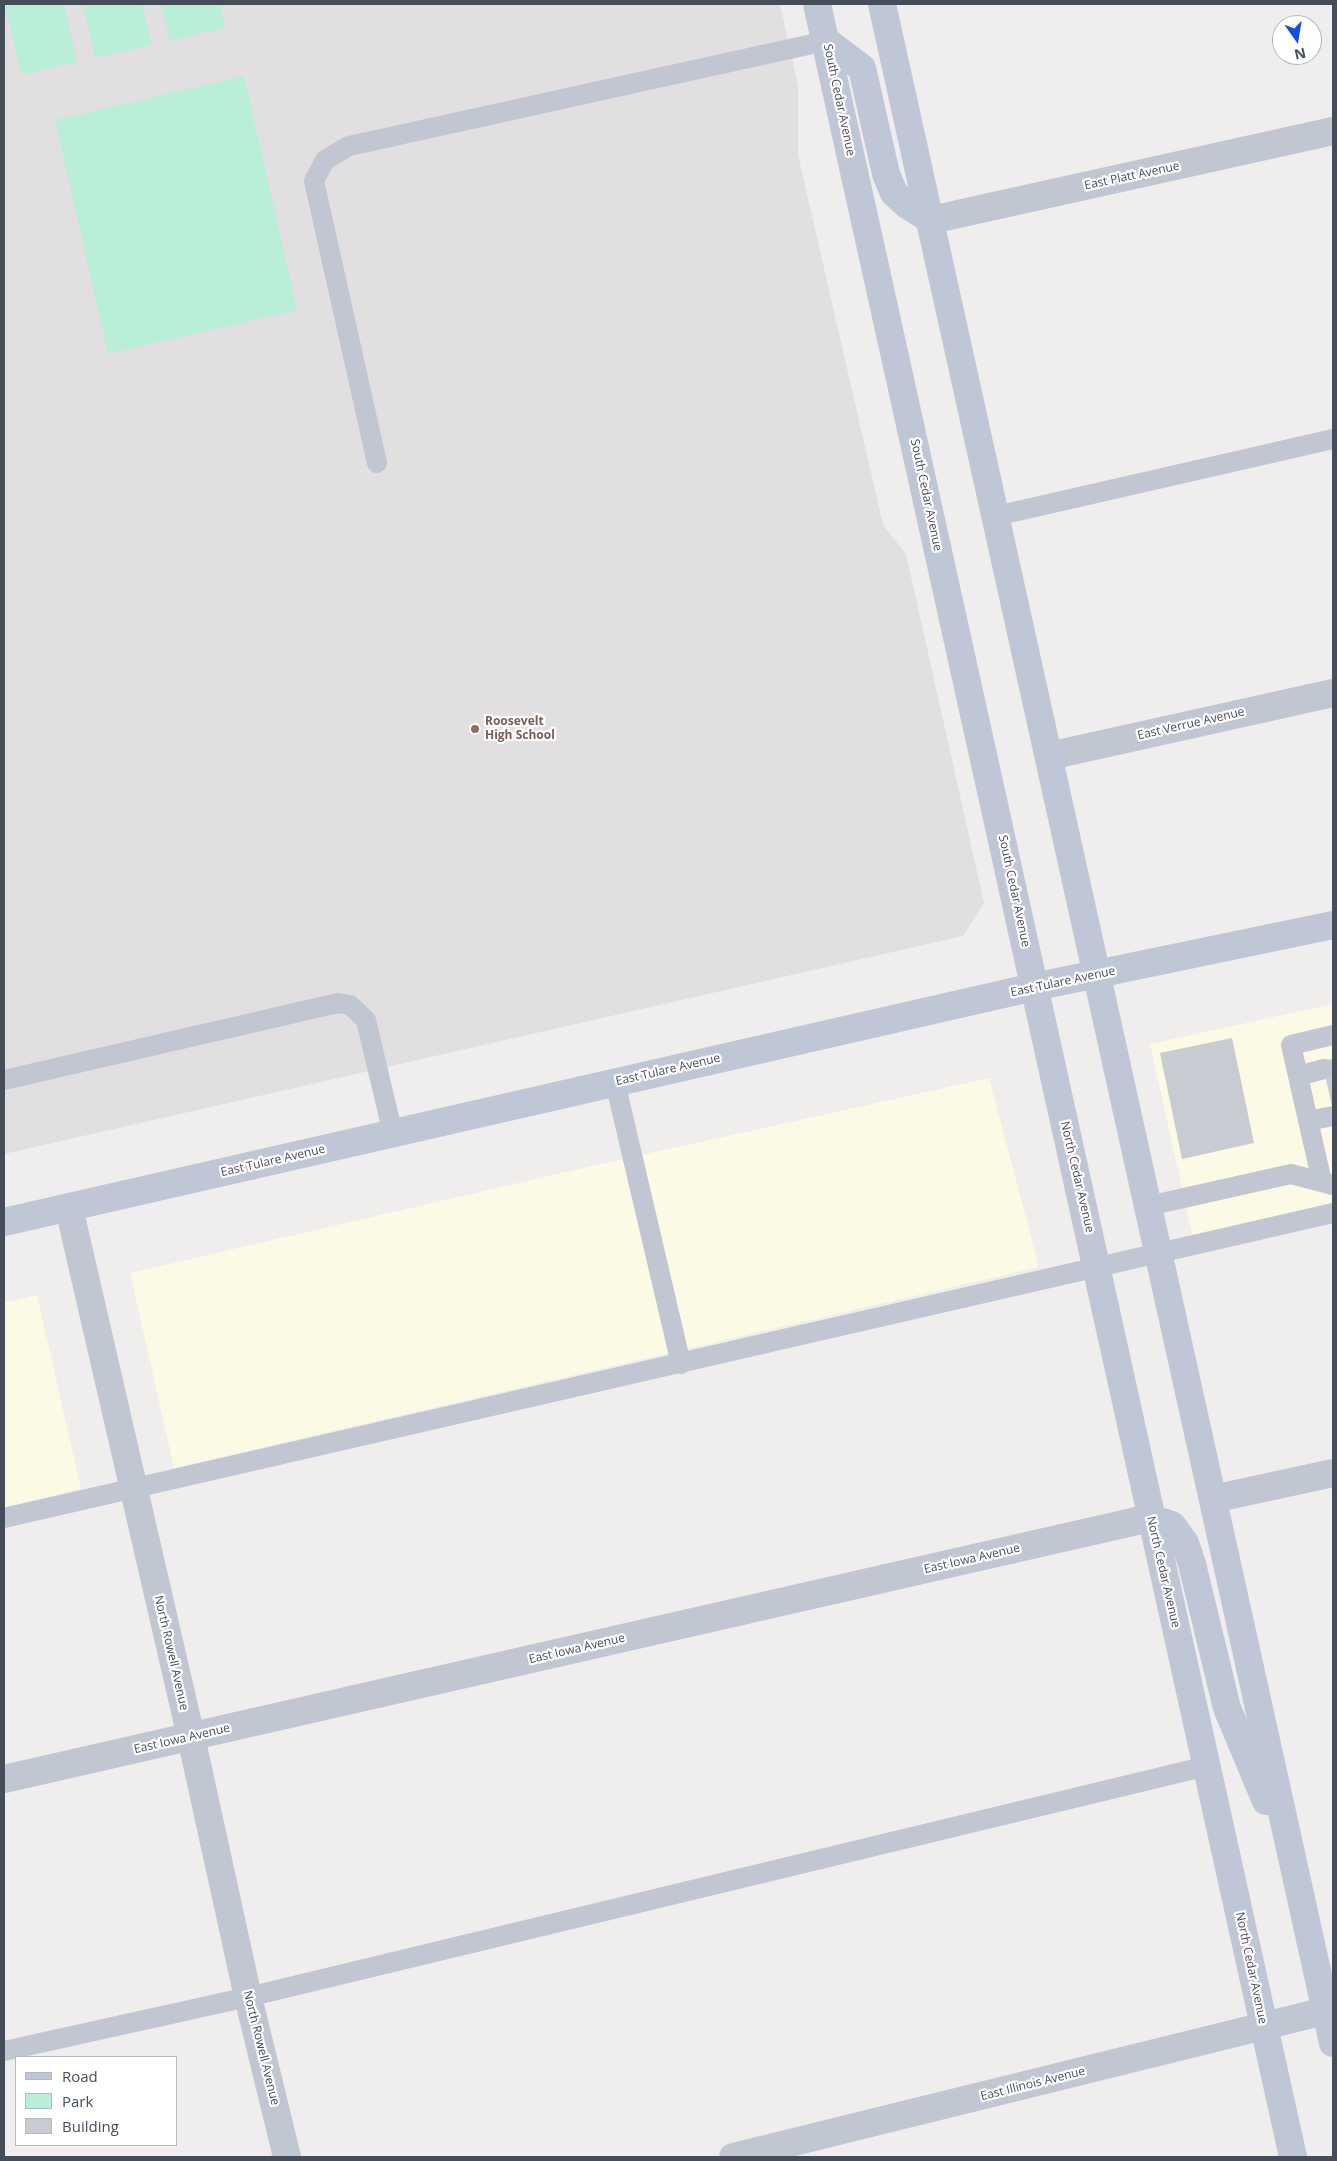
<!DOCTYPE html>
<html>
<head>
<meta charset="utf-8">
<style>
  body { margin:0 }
  #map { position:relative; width:1337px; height:2161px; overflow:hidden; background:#f0eded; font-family:"Open Sans",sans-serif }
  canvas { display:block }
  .frame { position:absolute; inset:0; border:5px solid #454d5b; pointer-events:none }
  .legend { position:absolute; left:15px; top:2056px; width:162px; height:90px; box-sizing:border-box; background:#fff; border:1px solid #b5b8bd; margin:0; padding:6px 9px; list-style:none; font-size:15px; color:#454d5b }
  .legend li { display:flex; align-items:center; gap:10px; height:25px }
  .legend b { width:25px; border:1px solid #b5b8bd }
  .north { position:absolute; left:1272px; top:15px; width:50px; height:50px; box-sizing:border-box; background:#fff; border:1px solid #b5b8bd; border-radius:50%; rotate:167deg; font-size:14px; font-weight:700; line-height:20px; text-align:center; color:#454d5b }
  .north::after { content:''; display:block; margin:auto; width:18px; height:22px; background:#174de0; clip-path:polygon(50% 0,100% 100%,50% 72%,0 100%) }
</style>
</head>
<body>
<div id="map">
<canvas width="1337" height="2161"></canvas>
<div class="frame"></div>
<ul class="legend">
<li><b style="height:6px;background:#bfc7d7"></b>Road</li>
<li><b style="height:14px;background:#baefd7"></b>Park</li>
<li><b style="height:14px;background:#c9cbd3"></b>Building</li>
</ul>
<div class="north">N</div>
</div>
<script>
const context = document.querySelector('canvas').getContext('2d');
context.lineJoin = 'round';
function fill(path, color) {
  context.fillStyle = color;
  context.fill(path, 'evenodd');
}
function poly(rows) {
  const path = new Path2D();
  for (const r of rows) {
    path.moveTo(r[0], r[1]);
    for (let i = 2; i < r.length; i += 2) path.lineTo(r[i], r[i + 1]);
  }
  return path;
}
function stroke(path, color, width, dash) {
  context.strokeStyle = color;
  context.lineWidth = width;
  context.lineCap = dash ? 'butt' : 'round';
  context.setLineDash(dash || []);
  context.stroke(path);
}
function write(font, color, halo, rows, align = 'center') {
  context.font = font + ' "Open Sans",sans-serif';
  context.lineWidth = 4.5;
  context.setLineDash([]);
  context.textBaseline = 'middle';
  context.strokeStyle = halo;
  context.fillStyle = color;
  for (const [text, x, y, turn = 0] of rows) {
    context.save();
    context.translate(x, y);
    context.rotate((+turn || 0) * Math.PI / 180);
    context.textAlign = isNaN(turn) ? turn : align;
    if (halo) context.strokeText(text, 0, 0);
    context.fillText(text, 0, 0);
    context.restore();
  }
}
fill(poly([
  [1333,1004,1333,1215,1195,1246,1150,1044],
  [989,1078,1039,1267,174,1468,130,1273,592,1166],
  [37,1295,81,1489,4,1507,4,1303]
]), '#fcf9e5');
fill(poly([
  [4,4,780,4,798,86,798,155,883,525,906,554,984,903,963,936,4,1154]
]), '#e1dfdf');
fill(poly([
  [5,4,64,4,77,62,21,75],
  [83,4,142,4,152,45,95,58],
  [161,4,220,4,225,28,170,41],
  [244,76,297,310,108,354,55,120]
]), '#baefd7');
fill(poly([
  [1232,1038,1254,1143,1182,1159,1160,1053],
  [1333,1059,1333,1106,1332,1106,1322,1061]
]), '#c9cbd3');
stroke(poly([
  [377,463,314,181,325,160,349,146,826,41],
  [996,516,1333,439],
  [1298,1076,1324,1069],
  [4,1080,338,1003,350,1005,366,1020,393,1134],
  [615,1082,681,1364],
  [1308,1121,1333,1116],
  [1322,1182,1291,1045,1333,1035],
  [1148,1206,1291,1174,1333,1185],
  [4,1518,1333,1213],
  [4,2051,248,1997,1207,1766]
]), '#c0c7d3', 20);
stroke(poly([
  [931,220,1333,131],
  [1049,756,1333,693],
  [69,1208,191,1737,248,1997,287,2157],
  [1213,1499,1333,1473],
  [4,1779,1150,1518],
  [733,2157,1333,2009]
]), '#c0c7d3', 28);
stroke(poly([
  [817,4,1293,2157],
  [882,4,1333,2043],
  [826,41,862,68,886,174,894,193,907,205,931,220],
  [4,1222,1034,987,1333,925],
  [1150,1518,1172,1525,1185,1543,1192,1564,1227,1708,1266,1801]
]), '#bfc7d7', 28);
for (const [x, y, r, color] of [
  [475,729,5,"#8d6e63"]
]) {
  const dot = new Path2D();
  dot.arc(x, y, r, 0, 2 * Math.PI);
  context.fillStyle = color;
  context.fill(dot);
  stroke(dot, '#fff', 2);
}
write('12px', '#454d5b', '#fff', [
  ["South Cedar Avenue",839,100,78],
  ["East Platt Avenue",1132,176,-12],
  ["South Cedar Avenue",926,495,78],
  ["East Verrue Avenue",1191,724,-13],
  ["South Cedar Avenue",1014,891,78],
  ["East Tulare Avenue",1063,982,-12],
  ["East Tulare Avenue",668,1070,-13],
  ["East Tulare Avenue",273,1161,-13],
  ["North Cedar Avenue",1077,1177,77],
  ["East Iowa Avenue",972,1559,-13],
  ["North Cedar Avenue",1163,1572,77],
  ["East Iowa Avenue",577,1649,-13],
  ["North Rowell Avenue",171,1653,77],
  ["East Iowa Avenue",182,1739,-13],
  ["North Cedar Avenue",1251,1968,78],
  ["North Rowell Avenue",261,2048,76],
  ["East Illinois Avenue",1033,2084,-14]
]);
write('bold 12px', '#785e54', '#fff', [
  ["Roosevelt",485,722],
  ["High School",485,736]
], 'left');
</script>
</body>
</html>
